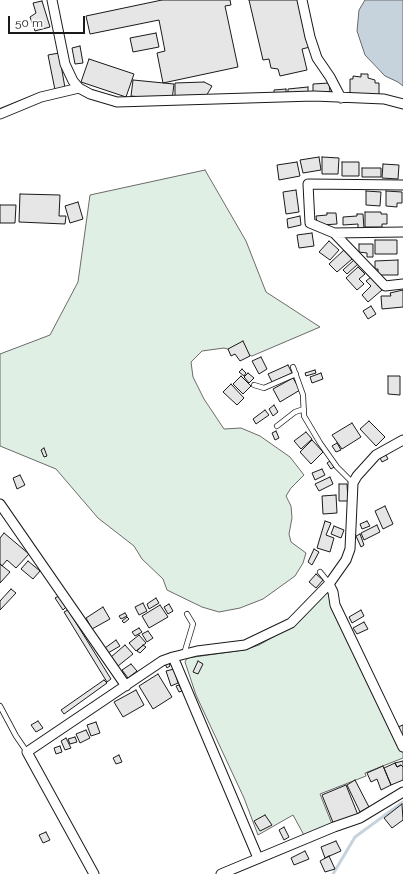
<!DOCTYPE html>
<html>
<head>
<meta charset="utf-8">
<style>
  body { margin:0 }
  #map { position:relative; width:403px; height:874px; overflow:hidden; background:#fff; font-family:Raleway,sans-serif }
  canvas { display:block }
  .scale { position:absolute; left:8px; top:16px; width:77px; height:18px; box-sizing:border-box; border:2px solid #1a1a1a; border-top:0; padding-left:5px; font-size:12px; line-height:14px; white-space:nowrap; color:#1a1a1a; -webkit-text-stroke:3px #fff; paint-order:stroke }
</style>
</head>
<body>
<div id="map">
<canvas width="403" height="874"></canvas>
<div class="scale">50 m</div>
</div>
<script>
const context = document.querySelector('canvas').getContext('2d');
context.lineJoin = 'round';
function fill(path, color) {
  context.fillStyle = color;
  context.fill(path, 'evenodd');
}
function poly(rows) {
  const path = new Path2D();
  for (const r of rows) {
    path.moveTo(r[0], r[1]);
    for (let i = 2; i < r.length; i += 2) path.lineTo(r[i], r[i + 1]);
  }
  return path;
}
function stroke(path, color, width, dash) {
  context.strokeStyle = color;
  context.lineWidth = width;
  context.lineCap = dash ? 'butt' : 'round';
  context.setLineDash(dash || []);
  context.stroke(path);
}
const green = poly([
  [205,170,246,241,266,292,320,327,252,356,224,348,202,351,191,362,193,377,204,399,224,429,241,428,260,436,290,457,304,475,291,488,286,496,291,506,292,518,289,534,291,542,306,553,303,563,295,576,263,599,240,608,219,612,202,607,167,590,163,579,142,559,134,546,98,518,56,469,0,446,0,354,50,335,78,282,90,195,205,170],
  [329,590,403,750,403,758,365,773,366,776,320,794,332,824,305,837,293,815,258,835,244,798,196,695,185,662,187,658,244,650,259,645,299,622,326,592,329,590]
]);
fill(green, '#e0efe3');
stroke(green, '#6a6a6a', 1);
const water = poly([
  [365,0,403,0,403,86,398,82,385,76,365,55,357,31,359,10,365,0]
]);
fill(water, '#c6d2dc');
stroke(water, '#6a6a6a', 1);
stroke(poly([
  [333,874,355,837,403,802]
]), '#c6d2dc', 3);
const building = poly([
  [162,0,230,0,231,5,225,6,238,67,163,83,157,53,165,51,159,20,90,34,86,16,162,0],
  [249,0,300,0,310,47,302,49,307,70,280,76,278,69,271,68,269,59,263,60,249,0],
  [42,1,50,27,35,31,30,17,36,13,33,3,42,1],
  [156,33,159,47,133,52,130,38,156,33],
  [80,46,83,63,75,64,72,48,80,46],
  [59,53,65,88,55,90,48,55,59,53],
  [89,59,134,74,126,97,81,82,89,59],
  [361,74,368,74,368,78,375,80,375,83,379,83,379,97,350,95,350,79,353,79,353,76,361,77,361,74],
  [133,80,174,84,172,100,131,96,133,80],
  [204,82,212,86,205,98,175,99,175,83,204,82],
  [329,83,330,92,313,93,313,84,329,83],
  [308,87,308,93,288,94,288,89,308,87],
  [286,89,286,94,274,95,274,90,286,89],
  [319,157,321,170,303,173,300,160,319,157],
  [322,157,339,158,338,174,322,174,322,157],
  [297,162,300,176,279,180,277,165,297,162],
  [342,162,359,162,359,176,342,176,342,162],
  [383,164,399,165,398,179,382,178,383,164],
  [362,168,381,168,381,177,362,177,362,168],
  [296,190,299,212,286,214,283,192,296,190],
  [366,191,381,192,380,206,366,205,366,191],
  [386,191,402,192,402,203,397,203,397,207,386,206,386,191],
  [20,194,60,195,59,216,66,216,65,224,19,222,20,194],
  [78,202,83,219,70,223,65,206,78,202],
  [0,205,16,205,15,223,0,223,0,205],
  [365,212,381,212,381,214,387,214,387,224,382,224,382,227,365,227,365,212],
  [327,213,336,213,337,224,322,225,322,223,317,223,316,216,327,215,327,213],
  [357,214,363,214,364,229,358,230,358,224,343,225,343,217,357,216,357,214],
  [300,216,301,225,288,228,287,219,300,216],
  [312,233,314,246,299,248,297,235,312,233],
  [375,240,397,240,397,254,375,254,375,240],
  [329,241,339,250,330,260,319,252,329,241],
  [359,244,373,244,373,257,367,257,367,253,359,252,359,244],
  [344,250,352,259,337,272,329,264,344,250],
  [354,260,358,264,347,274,343,270,354,260],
  [398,260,398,275,378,275,378,269,375,269,375,261,398,260],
  [358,267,365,274,359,279,364,284,357,290,346,278,358,267],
  [371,277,382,290,368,302,362,295,371,286,366,281,371,277],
  [403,290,403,307,382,309,381,296,391,296,390,293,403,290],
  [371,306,376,314,368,319,363,311,371,306],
  [243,341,250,356,240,361,235,354,231,356,228,349,243,341],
  [261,357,267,369,259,374,252,361,261,357],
  [288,365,292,373,272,382,268,374,288,365],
  [242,369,246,373,244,376,239,372,242,369],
  [315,370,316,373,306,376,305,373,315,370],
  [248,373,254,378,249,383,244,377,248,373],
  [321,373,323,379,312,383,310,377,321,373],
  [241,376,251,386,243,394,233,384,241,376],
  [388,376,400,376,400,395,388,394,388,376],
  [293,378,300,390,280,402,273,389,293,378],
  [231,384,244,398,237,405,223,392,231,384],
  [274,405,278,412,273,416,269,409,274,405],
  [265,410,269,415,256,424,253,419,265,410],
  [369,421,385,437,376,446,360,429,369,421],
  [352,423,361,437,342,449,332,435,352,423],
  [276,431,279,438,275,440,272,433,276,431],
  [306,432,312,439,301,449,294,441,306,432],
  [312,440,323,452,311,464,300,452,312,440],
  [337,443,341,450,336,452,332,446,337,443],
  [44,448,47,456,44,457,41,450,44,448],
  [386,455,388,459,382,462,380,458,386,455],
  [330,461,334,467,331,469,327,463,330,461],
  [322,469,325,475,315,480,312,473,322,469],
  [20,475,25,485,17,489,13,478,20,475],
  [330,477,333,484,319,491,315,484,330,477],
  [339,484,347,484,348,501,339,501,339,484],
  [336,495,337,513,323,514,322,496,336,495],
  [385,506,393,524,383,529,375,511,385,506],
  [325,521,331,523,326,535,334,538,330,552,317,548,325,521],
  [367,521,370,526,362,529,360,524,367,521],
  [377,525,380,532,364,540,361,533,377,525],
  [334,526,344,530,341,538,331,534,334,526],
  [4,533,29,554,16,568,7,560,2,566,0,564,0,538,4,533],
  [360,534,364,545,361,547,356,536,360,534],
  [314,549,319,552,312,565,308,562,314,549],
  [28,561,40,571,33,579,21,569,28,561],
  [0,564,10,572,0,583,0,564],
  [316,574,323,580,316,588,309,582,316,574],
  [11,589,16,593,0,610,0,601,11,589],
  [59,596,66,607,63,610,55,598,59,596],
  [156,598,159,603,149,609,147,604,156,598],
  [143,603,147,611,139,615,135,607,143,603],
  [169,604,173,611,168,614,164,607,169,604],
  [160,605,168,617,149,628,142,616,160,605],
  [103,607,110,619,92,629,86,618,103,607],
  [68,610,111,679,107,682,64,612,68,610],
  [361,610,364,616,352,623,349,617,361,610],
  [125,613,127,616,121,619,119,616,125,613],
  [127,617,129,619,124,623,122,621,127,617],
  [364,622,368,629,357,634,353,628,364,622],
  [139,628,142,632,135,636,132,632,139,628],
  [148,631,153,638,147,642,142,634,148,631],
  [139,635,146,643,136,651,129,643,139,635],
  [116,640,120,646,108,653,105,648,116,640],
  [125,645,133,654,118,666,111,657,125,645],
  [143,645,146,647,140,653,137,651,143,645],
  [198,661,203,664,198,674,193,672,198,661],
  [169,662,170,666,167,668,165,664,169,662],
  [131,664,137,671,128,678,122,670,131,664],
  [174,669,178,683,171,686,166,671,174,669],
  [158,674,172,697,153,709,139,686,158,674],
  [104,680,107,683,64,714,61,710,104,680],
  [179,685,182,691,179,692,176,686,179,685],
  [136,690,144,705,123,717,114,702,136,690],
  [38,721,43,728,36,732,31,725,38,721],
  [96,722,100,733,91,736,87,725,96,722],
  [403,725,403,739,398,727,403,725],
  [86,730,90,738,80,743,76,734,86,730],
  [75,737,77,742,70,744,68,739,75,737],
  [66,738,71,748,65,750,61,741,66,738],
  [60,746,62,752,56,754,54,748,60,746],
  [119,755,122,762,116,764,113,758,119,755],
  [403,761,403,767,401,765,397,767,395,763,403,761],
  [395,763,397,767,401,765,403,767,403,780,391,785,384,768,395,763],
  [383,766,391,785,381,790,377,779,371,782,367,773,383,766],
  [355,780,369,807,360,812,347,785,355,780],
  [346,785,358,815,334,825,322,795,346,785],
  [402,804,403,820,392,828,384,818,402,804],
  [265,815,272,825,260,831,254,821,265,815],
  [284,827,289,837,284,840,279,830,284,827],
  [46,832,50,840,43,843,39,835,46,832],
  [336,841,341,851,325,858,321,847,336,841],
  [305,851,309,859,294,865,291,858,305,851],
  [329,856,335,869,325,872,320,861,329,856]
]);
fill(building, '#e6e6e6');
stroke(building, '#1a1a1a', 1);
const lane = poly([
  [293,367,303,395,304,416,320,443,337,467,353,483],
  [254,385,264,388,296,374],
  [277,426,295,412,304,409],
  [320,572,329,583],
  [184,654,193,624,187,614],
  [0,706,16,736,27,752]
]);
const street = poly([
  [52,0,65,64,73,81,79,88,90,94,117,102,314,96,384,99,403,104],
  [302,0,310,37,317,58,330,77,341,98],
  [0,114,41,97,79,88],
  [403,185,308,184,310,223,334,233,385,286,403,284],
  [334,233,403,232],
  [0,504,126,686],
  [329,584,333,592,335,605,403,747],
  [173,657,197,651,245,645,291,623,329,584,346,560,350,549,353,483,357,476,376,455,403,440],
  [94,874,27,752,162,661,173,657,258,858],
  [221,874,334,827,360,818,403,792]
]);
stroke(lane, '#1a1a1a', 6);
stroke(street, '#1a1a1a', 11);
stroke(lane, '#fff', 4.5);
stroke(street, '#fff', 9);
</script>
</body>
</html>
